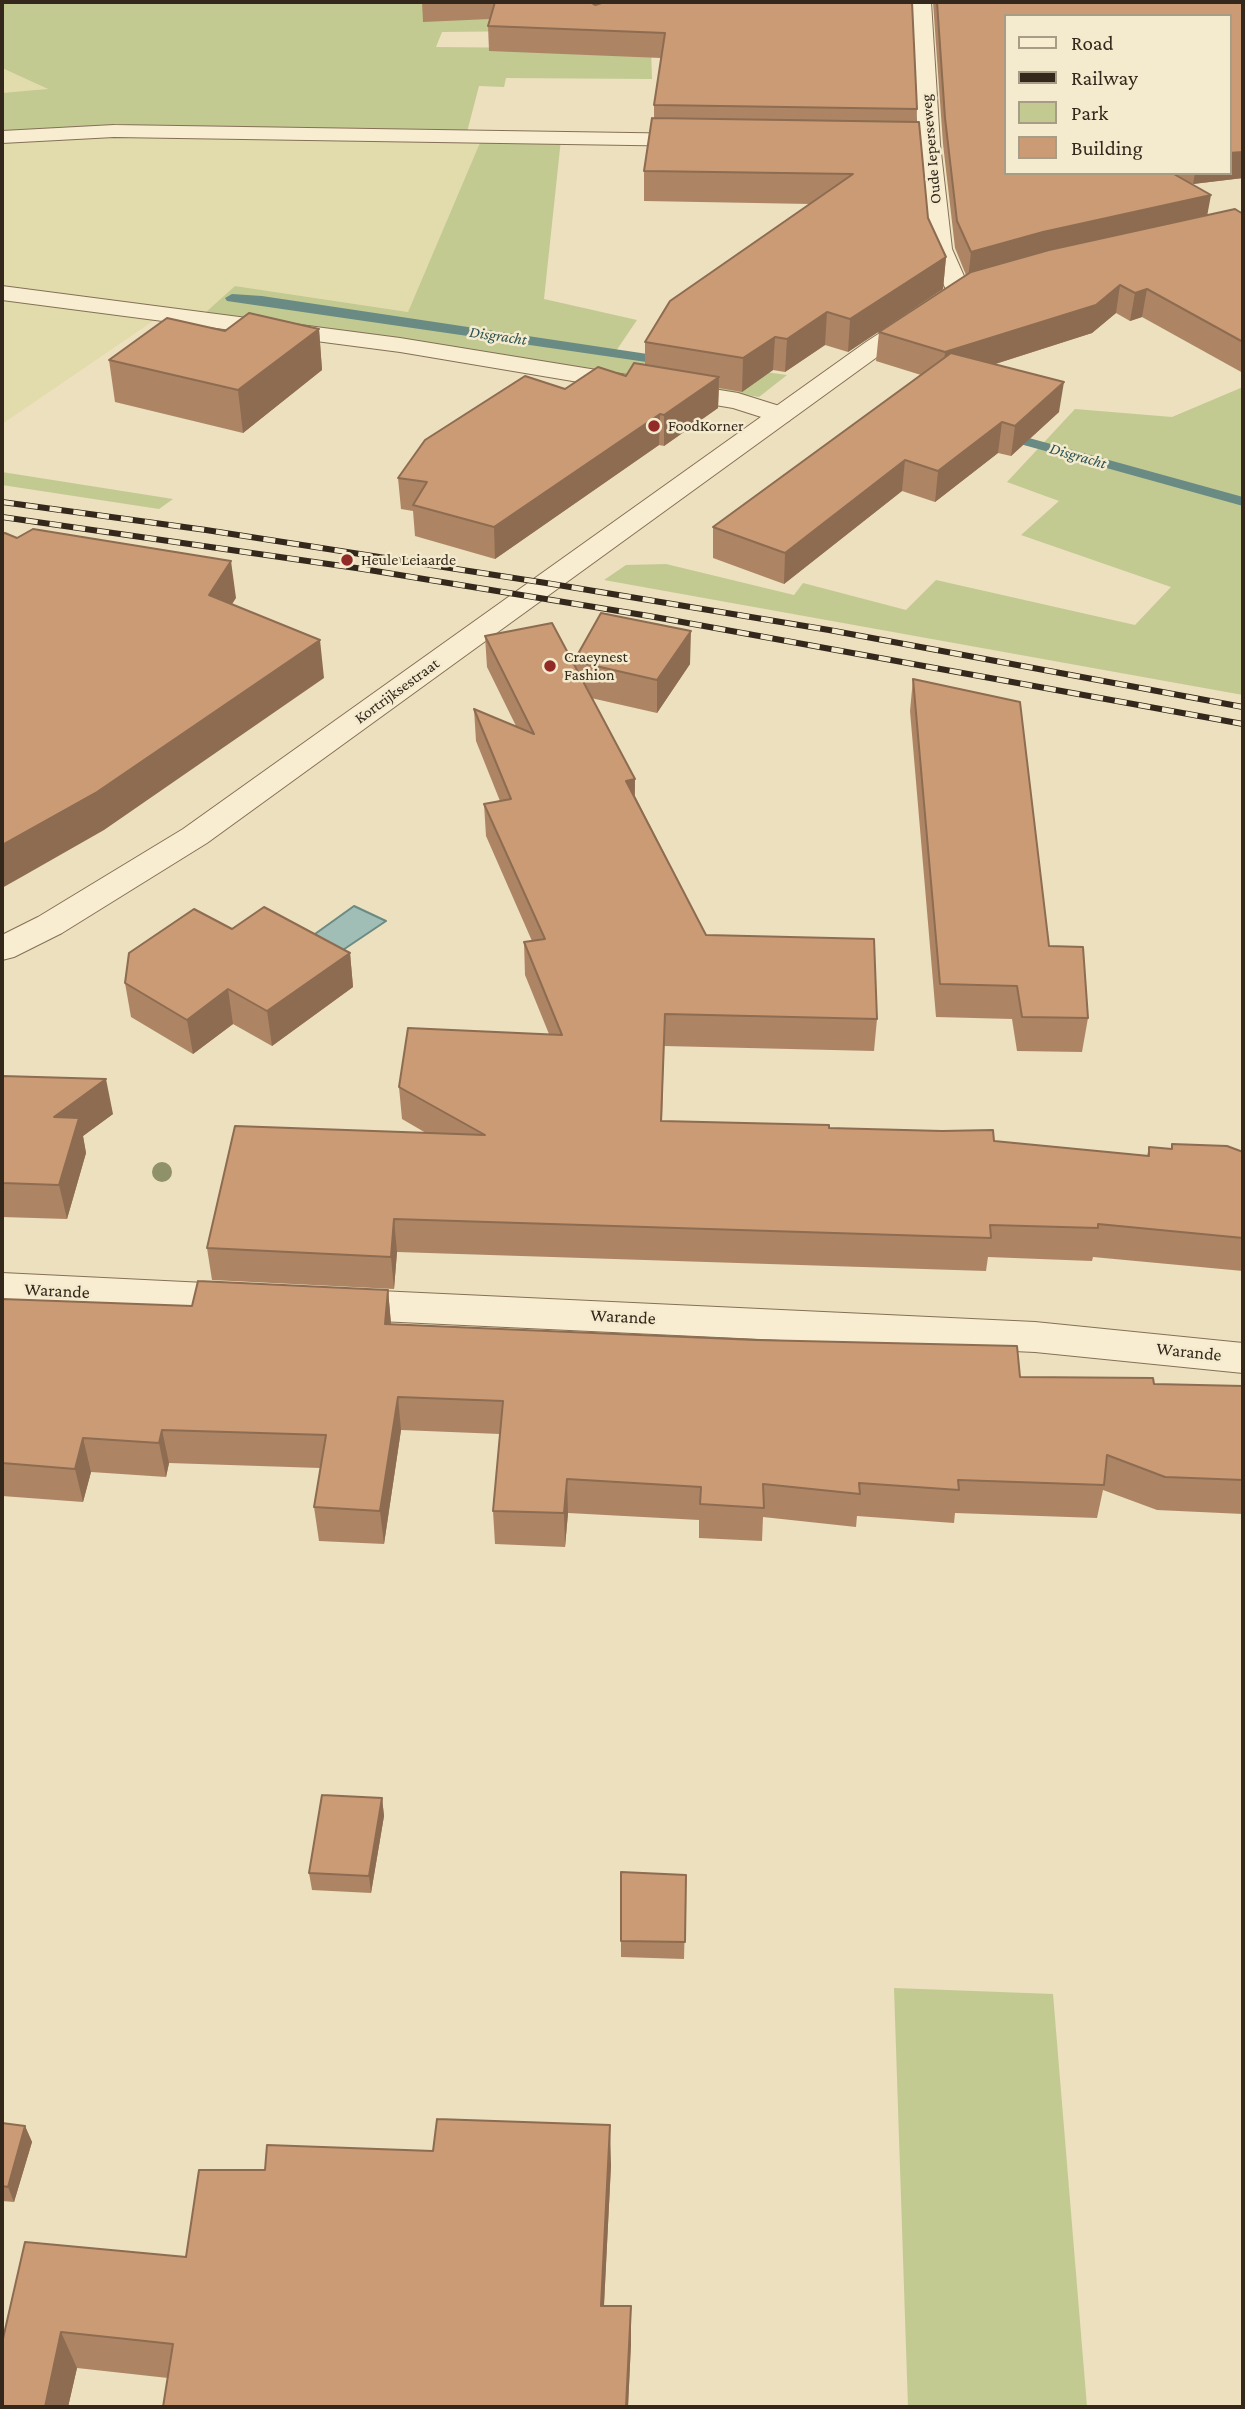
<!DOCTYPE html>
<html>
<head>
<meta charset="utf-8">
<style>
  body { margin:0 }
  #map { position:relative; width:1245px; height:2409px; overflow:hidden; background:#ece0be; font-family:"Crimson Pro",serif }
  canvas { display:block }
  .frame { position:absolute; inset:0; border:4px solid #34281c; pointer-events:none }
  .legend { position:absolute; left:1004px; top:14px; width:228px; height:161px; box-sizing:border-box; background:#f4eacd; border:2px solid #a79c86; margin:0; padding:9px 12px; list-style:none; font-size:21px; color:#34281c }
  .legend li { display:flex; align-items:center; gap:14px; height:35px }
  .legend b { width:35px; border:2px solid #a79c86 }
</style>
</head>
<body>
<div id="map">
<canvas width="1245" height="2409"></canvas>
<div class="frame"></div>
<ul class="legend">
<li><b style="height:9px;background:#f8edd0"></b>Road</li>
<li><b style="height:9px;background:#34281c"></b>Railway</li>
<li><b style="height:19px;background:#c2ca92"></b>Park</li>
<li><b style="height:19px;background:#ca9b74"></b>Building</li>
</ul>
</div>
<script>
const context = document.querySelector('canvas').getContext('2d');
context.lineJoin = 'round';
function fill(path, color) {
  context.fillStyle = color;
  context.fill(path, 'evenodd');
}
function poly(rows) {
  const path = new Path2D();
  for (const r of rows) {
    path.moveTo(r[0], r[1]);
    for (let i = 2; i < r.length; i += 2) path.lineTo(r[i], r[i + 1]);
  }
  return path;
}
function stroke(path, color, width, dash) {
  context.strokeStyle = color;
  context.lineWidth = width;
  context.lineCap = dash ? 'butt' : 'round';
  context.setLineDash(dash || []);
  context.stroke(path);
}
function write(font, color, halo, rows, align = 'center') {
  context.font = font + ' "Crimson Pro",serif';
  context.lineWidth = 5;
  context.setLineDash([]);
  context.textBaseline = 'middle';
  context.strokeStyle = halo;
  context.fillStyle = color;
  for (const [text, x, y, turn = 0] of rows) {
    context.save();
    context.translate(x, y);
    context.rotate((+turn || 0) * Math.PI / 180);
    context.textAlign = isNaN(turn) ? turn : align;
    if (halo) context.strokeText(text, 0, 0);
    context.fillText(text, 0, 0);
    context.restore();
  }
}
fill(poly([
  [2,68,50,90,2,93],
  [102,136,482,138,408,312,235,286,206,312,2,287,2,141],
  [2,298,159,317,2,424]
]), '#e2dbab');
fill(poly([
  [2,2,485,2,537,31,442,32,436,47,651,49,652,79,506,78,504,87,479,86,467,132,66,129,2,133,2,93,48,89,2,68],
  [482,138,561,139,544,299,637,320,616,351,787,375,759,397,206,312,235,286,408,312],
  [1243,387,1243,695,604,580,626,565,666,564,794,595,803,583,906,610,936,580,1135,625,1171,587,1021,535,1059,501,1007,482,1075,409,1172,417],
  [2,472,173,499,159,509,2,485],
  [894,1988,1053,1994,1087,2407,908,2407]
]), '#c2ca92');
const water = poly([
  [354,906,386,921,328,960,301,944,354,906]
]);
fill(water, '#a1beb6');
stroke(water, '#698b84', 2);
fill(poly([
  [232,294,262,296,674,358,681,362,674,366,227,301,225,298,232,294],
  [1000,430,1243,497,1243,506,995,437,993,434,1000,430]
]), '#698b84');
const service = poly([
  [114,125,695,134,705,140,695,146,114,137,2,143,2,131,114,125]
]);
const minor = poly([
  [911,2,931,2,940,144,952,249,971,292,967,297,959,299,951,297,947,292,928,249,918,144,911,2],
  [2,286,400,338,738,393,789,409,793,415,789,421,780,423,733,408,400,352,2,300,2,286],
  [2,1273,246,1285,260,1290,266,1300,260,1310,246,1315,2,1303,2,1273],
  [337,1289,1035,1322,1243,1343,1243,1373,1035,1352,337,1319,323,1314,317,1304,323,1294,337,1289]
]);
const tertiary = poly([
  [921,310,930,312,933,317,930,322,884,352,207,843,62,933,14,957,2,960,2,935,38,917,183,829,866,342,912,312,921,310]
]);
stroke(service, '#847057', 2);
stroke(minor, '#847057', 2);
stroke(tertiary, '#847057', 2);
fill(service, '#f8edd0');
fill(minor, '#f8edd0');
fill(tertiary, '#f8edd0');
const rail = poly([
  [2,502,206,530,546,583,829,630,1243,707],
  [2,517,363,569,649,616,1243,724]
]);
stroke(rail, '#34281c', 6);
stroke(rail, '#f4eacd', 4.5, [12]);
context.fillStyle = '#8f9168';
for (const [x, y] of [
  [162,1172]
]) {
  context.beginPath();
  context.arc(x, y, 10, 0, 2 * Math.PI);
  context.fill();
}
fill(poly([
  [422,2,590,2,595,5,917,109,916,122,928,218,946,257,943,289,848,352,825,345,785,372,773,370,742,392,719,388,718,408,664,446,659,445,495,559,415,536,413,511,401,509,398,478,565,389,626,376,645,365,645,342,810,204,644,201,644,171,654,118,654,105,661,58,489,51,488,26,490,19,423,22],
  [933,2,1243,2,1243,178,1193,184,1187,182,1207,215,1243,214,1243,373,1142,317,1130,321,1116,313,1092,333,995,364,1059,412,1011,456,998,453,935,502,902,491,784,584,713,558,713,527,921,375,876,361,879,332,966,275,955,248,943,144],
  [1229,16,1229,173,1005,173],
  [319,329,322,370,243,433,115,402,109,360,225,331],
  [485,636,575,666,574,661,690,664,657,713,591,698,635,779,635,796,706,935,877,1019,874,1051,664,1046,662,1121,829,1128,994,1141,1147,1156,1149,1147,1171,1149,1172,1144,1243,1152,1243,1271,1093,1257,1092,1261,988,1257,986,1271,397,1252,394,1289,212,1280,207,1248,426,1133,402,1119,399,1087,549,1034,525,975,524,942,532,941,486,836,484,804,500,801,476,741,474,709,516,726,487,667],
  [913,679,1049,946,1088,1018,1082,1052,1017,1051,1012,1019,936,1017,910,711],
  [232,929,350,953,353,987,272,1046,233,1024,193,1054,131,1017,125,983],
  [2,1076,113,1114,83,1136,86,1153,67,1219,2,1217],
  [388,1290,391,1324,1020,1377,1154,1384,1243,1386,1243,1514,1157,1510,1103,1490,1097,1518,955,1513,954,1523,857,1516,856,1527,763,1517,762,1541,699,1538,699,1520,568,1513,565,1547,495,1544,493,1511,500,1434,401,1430,384,1544,319,1541,314,1507,320,1468,169,1463,166,1477,91,1472,83,1502,2,1496,2,1299,192,1306],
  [382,1798,384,1816,371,1893,312,1890,309,1873],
  [621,1872,686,1875,684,1959,621,1957],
  [2,2123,25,2126,32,2142,14,2202,2,2201],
  [611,2165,604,2306,631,2306,631,2343,628,2407,163,2407,168,2378,77,2368,68,2407,2,2407,2,2343,186,2257]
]), '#ae8564');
fill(poly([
  [1243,152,1243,178,1193,184,1195,173,1229,173,1229,153],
  [1211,195,1206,222,968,279,971,252,1043,232],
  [946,257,943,289,848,352,850,319],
  [1120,285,1116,313,1092,333,942,381,945,352],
  [1147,289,1142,317,1130,321,1135,293],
  [827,312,825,345,785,372,787,339],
  [319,329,322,370,243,433,238,390],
  [775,337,773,370,742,392,743,358],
  [719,377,718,408,664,446,664,415],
  [1064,382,1059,412,1011,456,1015,426],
  [660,414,659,445,495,559,494,527],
  [1002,422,998,453,935,502,938,471],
  [905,460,902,491,784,584,785,553],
  [231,561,236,598,214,632,209,595],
  [691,631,690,664,657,713,657,680],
  [320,640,324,678,104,830,25,875,2,888,2,845],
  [635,779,634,811,626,781],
  [350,953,353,987,272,1046,267,1011],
  [228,989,233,1024,193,1054,187,1020],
  [106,1079,113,1114,83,1136,86,1153,67,1219,59,1185,54,1117],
  [394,1219,397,1252,394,1289,391,1257],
  [388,1290,391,1324,385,1324],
  [398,1397,401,1430,384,1544,380,1511],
  [162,1430,169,1463,166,1477,159,1443],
  [83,1438,91,1472,83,1502,75,1469],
  [567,1479,568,1513,565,1547,564,1513],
  [382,1798,384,1816,371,1893,369,1876],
  [610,2125,611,2165,602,2343,601,2306],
  [25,2126,32,2142,14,2202,8,2187],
  [631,2306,631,2343,628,2407,626,2407],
  [61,2332,77,2368,68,2407,45,2407]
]), '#8d6c51');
const building = poly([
  [495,2,590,2,595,5,605,2,912,2,917,109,654,105,665,33,488,26,495,2],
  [937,2,1243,2,1243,152,1229,153,1229,16,1005,16,1005,173,1172,173,1211,195,1043,232,971,252,957,221,945,118,937,2],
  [652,118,919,122,928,218,946,257,850,319,827,312,787,339,775,337,743,358,645,342,670,301,853,174,644,171,652,118],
  [1235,209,1243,214,1243,342,1147,289,1135,293,1120,285,1096,305,945,352,879,332,971,272,1049,250,1235,209],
  [249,313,319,329,238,390,109,360,167,318,225,331,249,313],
  [951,353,1064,382,1015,426,1002,422,938,471,905,460,785,553,713,527,951,353],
  [634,363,719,377,664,415,660,414,494,527,413,505,427,482,398,478,425,440,525,376,565,389,598,367,626,376,634,363],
  [33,529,231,561,209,595,320,640,97,792,2,845,2,534,5,533,17,538,33,529],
  [601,613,691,631,657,680,574,661,601,613],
  [552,623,635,779,626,781,706,935,874,939,877,1019,665,1014,661,1121,829,1125,829,1128,942,1131,993,1130,994,1141,1149,1156,1149,1147,1172,1149,1172,1144,1227,1146,1243,1152,1243,1238,1098,1224,1098,1228,990,1225,991,1238,394,1219,391,1257,207,1248,235,1126,485,1135,399,1087,408,1028,562,1035,524,942,545,939,484,804,511,799,474,709,534,734,485,636,552,623],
  [913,679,1020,702,1049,946,1083,947,1088,1018,1022,1017,1017,986,940,984,913,679],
  [264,907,350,953,267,1011,228,989,187,1020,125,983,129,953,194,909,232,929,264,907],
  [2,1076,106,1079,54,1117,79,1118,59,1185,2,1183,2,1076],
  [198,1281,388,1290,385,1324,756,1340,1017,1346,1020,1377,1153,1378,1154,1384,1243,1386,1243,1480,1165,1477,1107,1455,1104,1485,958,1480,959,1490,859,1483,860,1494,763,1484,764,1508,700,1504,701,1487,567,1479,564,1513,493,1511,503,1401,398,1397,380,1511,314,1507,326,1435,162,1430,159,1443,83,1438,75,1469,2,1463,2,1299,192,1306,198,1281],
  [322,1795,382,1798,369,1876,309,1873,322,1795],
  [621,1872,686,1875,685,1942,621,1941,621,1872],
  [437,2119,610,2125,601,2306,631,2306,626,2407,163,2407,173,2344,61,2332,45,2407,2,2406,2,2343,25,2242,186,2257,199,2170,265,2170,267,2145,433,2151,437,2119],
  [2,2123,25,2126,8,2187,2,2186,2,2123]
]);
fill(building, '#ca9b74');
stroke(building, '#8d6c51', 2);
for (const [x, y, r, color] of [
  [654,426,7,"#922b28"],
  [347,560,7,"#922b28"],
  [550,666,7,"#922b28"]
]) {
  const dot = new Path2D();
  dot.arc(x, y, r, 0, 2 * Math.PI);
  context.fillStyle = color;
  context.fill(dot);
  stroke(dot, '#f4eacd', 2.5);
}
write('16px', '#34281c', '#f4eacd', [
  ["Oude Ieperseweg",931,149,-95],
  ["Kortrijksestraat",397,691,-36]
]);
write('italic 16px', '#2b5352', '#f4eacd', [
  ["Disgracht",498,336,8],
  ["Disgracht",1078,456,16]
]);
write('16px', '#34281c', '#f4eacd', [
  ["FoodKorner",668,426],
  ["Heule Leiaarde",361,560],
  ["Craeynest",564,657],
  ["Fashion",564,675]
], 'left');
write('18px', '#34281c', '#f4eacd', [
  ["Warande",57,1291,3],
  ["Warande",623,1317,3],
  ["Warande",1189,1352,6]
]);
</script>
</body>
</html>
